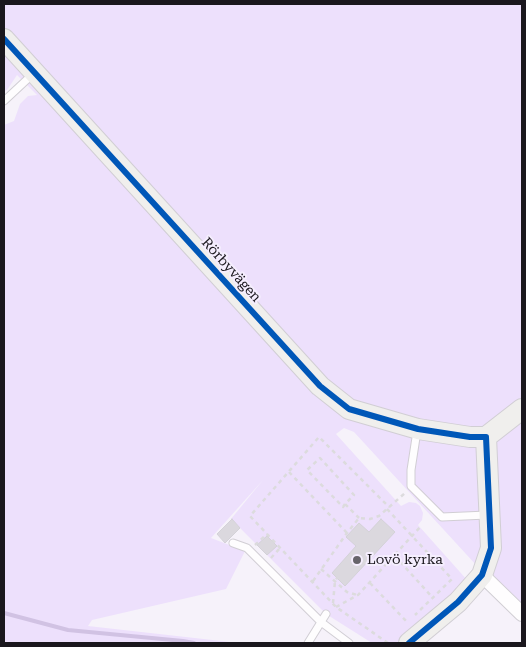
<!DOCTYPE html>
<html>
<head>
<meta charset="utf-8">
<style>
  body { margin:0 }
  #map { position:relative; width:526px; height:647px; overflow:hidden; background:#f6f2fa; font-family:"Roboto Serif",serif }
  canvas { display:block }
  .frame { position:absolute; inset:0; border:5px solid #1a171d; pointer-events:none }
</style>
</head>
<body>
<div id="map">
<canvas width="526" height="647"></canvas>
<div class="frame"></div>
</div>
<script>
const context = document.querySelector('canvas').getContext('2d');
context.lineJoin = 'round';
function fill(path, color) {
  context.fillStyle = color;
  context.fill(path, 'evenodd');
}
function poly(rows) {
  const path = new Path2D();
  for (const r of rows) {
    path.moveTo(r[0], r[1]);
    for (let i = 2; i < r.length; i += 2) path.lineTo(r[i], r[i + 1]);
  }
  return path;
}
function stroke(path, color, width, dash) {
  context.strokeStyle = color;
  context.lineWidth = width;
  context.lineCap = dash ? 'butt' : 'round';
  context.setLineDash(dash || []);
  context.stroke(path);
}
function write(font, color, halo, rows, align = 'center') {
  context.font = font + ' "Roboto Serif",serif';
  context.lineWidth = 4;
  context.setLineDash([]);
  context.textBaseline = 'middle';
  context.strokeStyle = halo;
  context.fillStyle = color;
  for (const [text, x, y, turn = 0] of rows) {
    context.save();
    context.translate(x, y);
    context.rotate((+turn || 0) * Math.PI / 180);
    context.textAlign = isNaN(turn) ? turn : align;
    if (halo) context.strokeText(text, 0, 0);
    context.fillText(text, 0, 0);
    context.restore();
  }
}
fill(poly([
  [4,4,522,4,522,619,477,566,354,432,344,428,336,434,401,506,409,502,416,503,420,506,423,513,422,520,418,525,468,581,400,643,372,643,326,614,231,519,263,480,211,538,245,551,226,589,92,620,88,626,239,643,4,643,4,125,14,121,20,104,28,96,37,95,17,75,7,90,4,91]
]), '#ede0fc');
stroke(poly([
  [4,613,68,630,183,641,194,643]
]), '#d1c2e3', 4);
const building = poly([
  [232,519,240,528,225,543,217,534,232,519],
  [381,519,395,532,345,586,332,573,356,546,346,537,359,523,369,532,381,519],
  [267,536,277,546,267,555,257,545,267,536]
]);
fill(building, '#dbd8de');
stroke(building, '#d4d2d8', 1);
const lane = poly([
  [4,101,34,73],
  [417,431,411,470,411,486,442,517,487,515],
  [233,543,247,548,321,622,349,643],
  [308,643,326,614]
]);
const street = poly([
  [482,575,522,614]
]);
const secondary = poly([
  [4,39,320,386,349,409,418,429,470,437,486,437],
  [486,437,522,409],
  [409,643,458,602,482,575,491,548,486,437]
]);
stroke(lane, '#d1ced4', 9);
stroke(street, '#d1ced4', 16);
stroke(secondary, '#d1ced4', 22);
stroke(poly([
  [289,472,347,533],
  [345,504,343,507,307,470,320,458,354,495,345,504,359,518],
  [387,509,452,579,415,615],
  [255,545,267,534],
  [395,556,433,598],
  [271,558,280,548],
  [321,569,347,592,357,595],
  [313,581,347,533,359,518,370,519,379,516,405,493],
  [370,583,407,622],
  [333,603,335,581,337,578],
  [336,607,358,595,422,525],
  [388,643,336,607,250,516,319,437,389,507]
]), '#dcdbdd', 2.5, [4, 4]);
stroke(lane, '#fefdfe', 7);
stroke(street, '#fefdfe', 14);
stroke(secondary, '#f0efed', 20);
stroke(poly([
  [4,39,320,386,349,409,418,429,470,437,486,437],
  [409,643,458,602,482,575,491,548,486,437]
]), '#0057b8', 6);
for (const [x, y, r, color] of [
  [357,560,5,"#67646a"]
]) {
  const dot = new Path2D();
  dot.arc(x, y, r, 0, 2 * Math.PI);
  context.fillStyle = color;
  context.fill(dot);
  stroke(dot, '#f5eefe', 2);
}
write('14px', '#1a171d', '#f5eefe', [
  ["Rörbyvägen",231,270,48]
]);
write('14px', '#1a171d', '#f5eefe', [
  ["Lovö kyrka",367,560]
], 'left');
</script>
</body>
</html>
